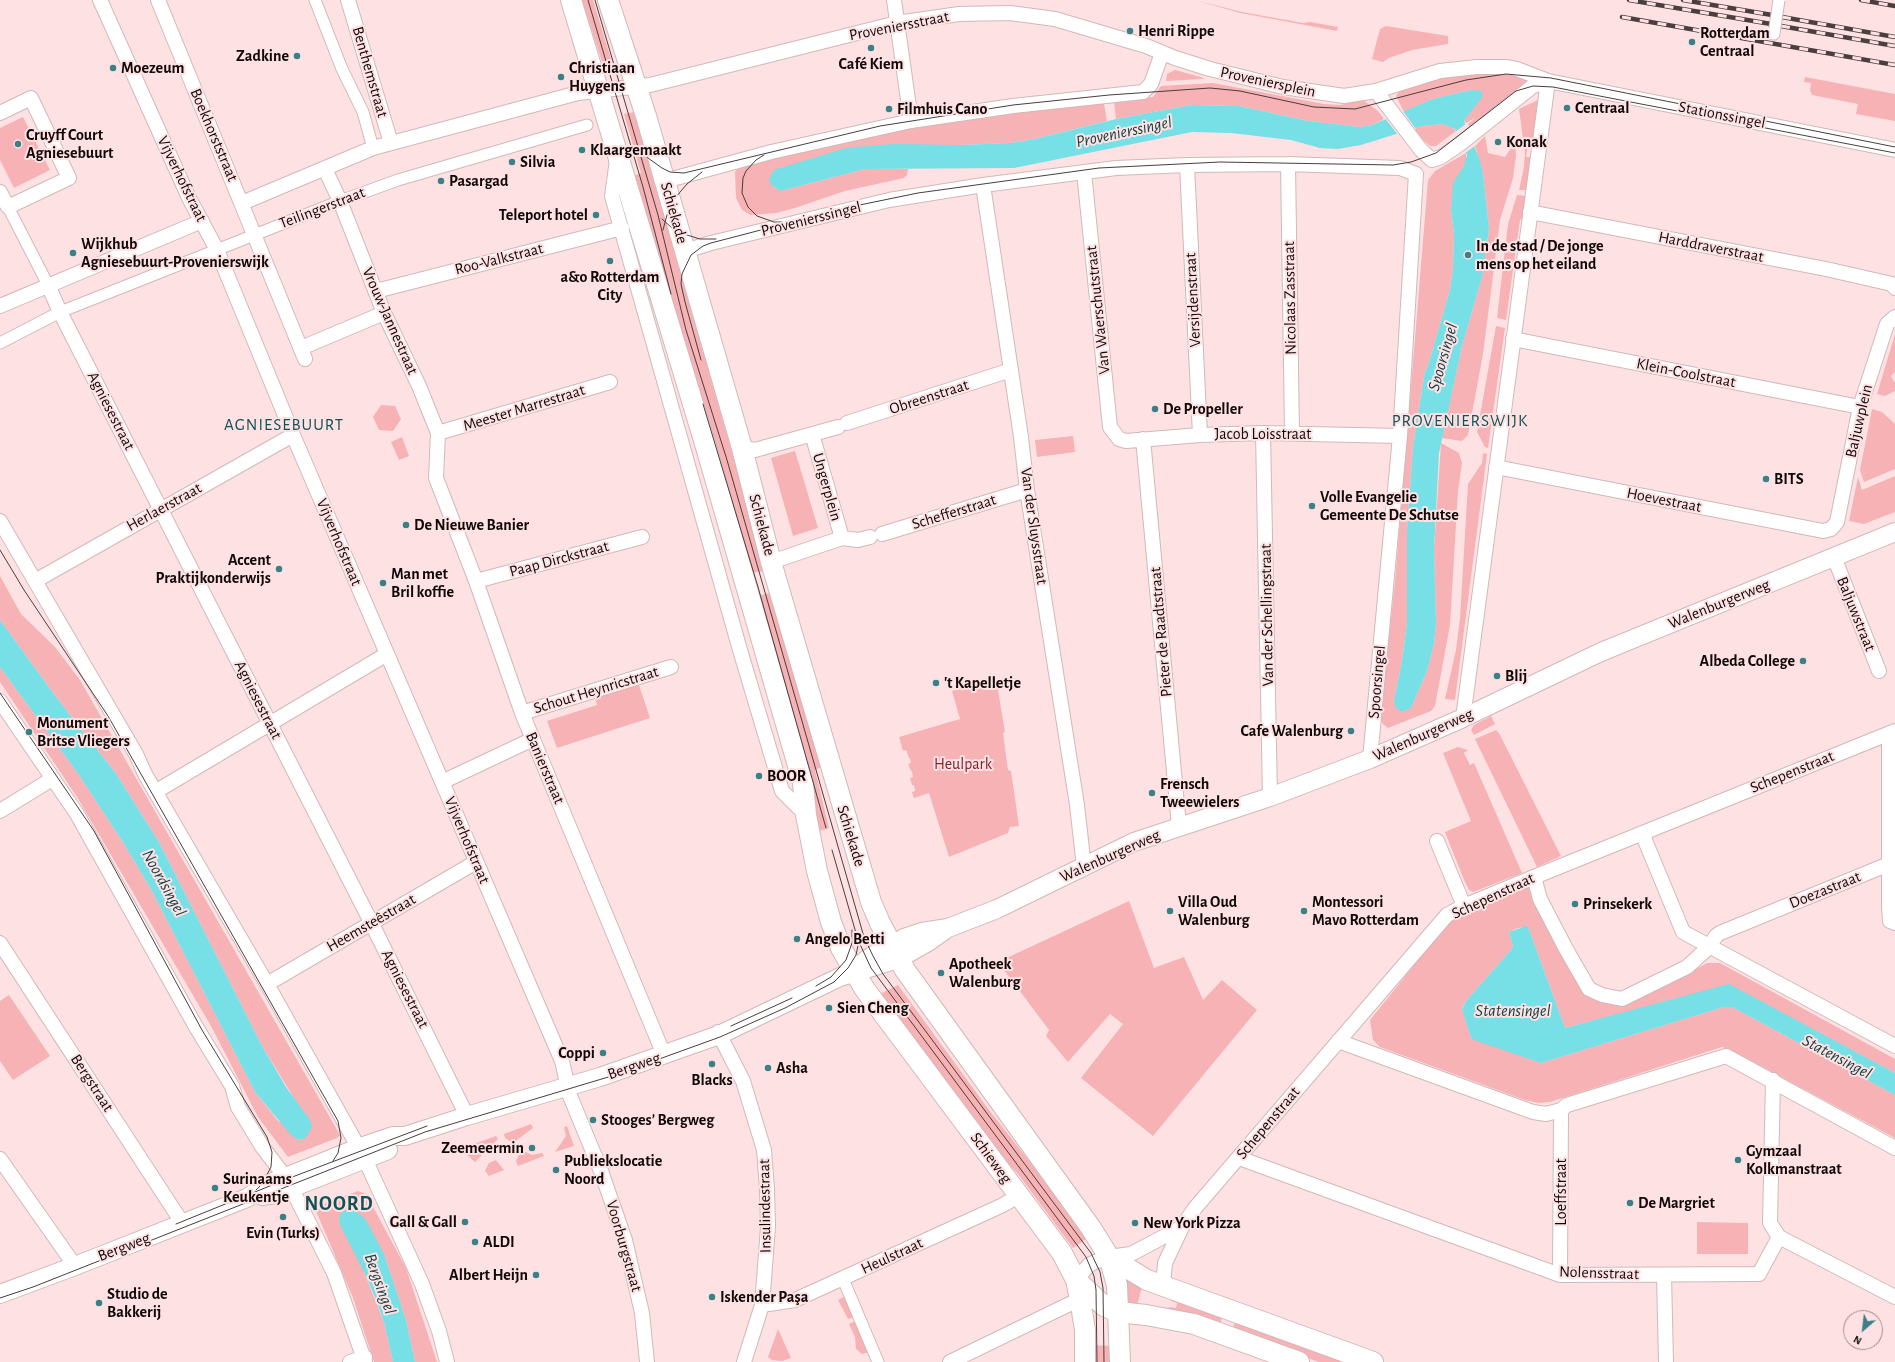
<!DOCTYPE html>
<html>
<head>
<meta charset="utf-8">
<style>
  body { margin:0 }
  #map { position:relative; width:1895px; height:1362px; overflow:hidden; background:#fee2e3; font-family:"Alegreya Sans",sans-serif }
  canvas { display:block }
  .north { position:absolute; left:1843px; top:1310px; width:40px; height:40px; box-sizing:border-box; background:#fee2e3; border:1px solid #9f8b8c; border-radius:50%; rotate:208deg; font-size:11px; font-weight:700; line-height:16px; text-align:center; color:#110909 }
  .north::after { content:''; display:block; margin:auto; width:14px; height:18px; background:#398186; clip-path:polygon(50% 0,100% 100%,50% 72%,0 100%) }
</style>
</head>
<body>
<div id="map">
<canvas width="1895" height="1362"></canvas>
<div class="north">N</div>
</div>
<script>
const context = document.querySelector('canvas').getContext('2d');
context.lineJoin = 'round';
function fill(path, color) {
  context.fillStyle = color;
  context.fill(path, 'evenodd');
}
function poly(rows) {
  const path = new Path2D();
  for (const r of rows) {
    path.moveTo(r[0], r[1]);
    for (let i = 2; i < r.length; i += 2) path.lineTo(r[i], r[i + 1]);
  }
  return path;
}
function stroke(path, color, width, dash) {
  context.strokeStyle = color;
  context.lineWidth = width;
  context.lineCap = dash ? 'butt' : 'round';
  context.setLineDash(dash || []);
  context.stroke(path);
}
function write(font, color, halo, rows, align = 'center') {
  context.font = font + ' "Alegreya Sans",sans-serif';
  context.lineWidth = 4;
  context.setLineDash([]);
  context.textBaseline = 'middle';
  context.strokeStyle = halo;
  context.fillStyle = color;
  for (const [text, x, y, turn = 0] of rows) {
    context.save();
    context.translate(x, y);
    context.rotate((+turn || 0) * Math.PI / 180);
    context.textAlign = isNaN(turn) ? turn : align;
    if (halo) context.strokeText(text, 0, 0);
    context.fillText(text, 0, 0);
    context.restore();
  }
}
fill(poly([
  [582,0,593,0,611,59,602,62],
  [1195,0,1242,12,1303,23,1310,22,1338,27,1337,31,1273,19,1240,13],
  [1386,26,1448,36,1448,44,1412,50,1389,58,1383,62,1372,59,1380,29],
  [1175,70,1204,78,1202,79,1166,81,1167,74],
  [1500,70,1531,81,1471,131,1468,124,1475,118,1466,123,1464,121,1482,96,1471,90,1433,99,1404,112,1396,96,1400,90,1440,76],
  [1805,77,1895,94,1895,121,1856,114,1858,104,1812,95,1810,90,1811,83,1804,82],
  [1213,83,1324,104,1340,105,1363,100,1378,111,1384,119,1372,125,1360,127,1308,121,1239,106,1192,105,1116,119,1114,101,1153,97,1161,86],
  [1538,100,1532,144,1528,144,1526,157,1531,157,1526,190,1519,190,1524,167,1525,153,1519,109],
  [1101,102,1104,104,1107,121,1035,139,1011,143,960,145,772,186,781,191,865,169,908,169,907,175,904,178,845,191,795,208,776,213,751,215,742,210,736,198,735,172,740,165,917,123],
  [634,112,766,571,747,573,633,176,641,173,624,114],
  [23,117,50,170,14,188,0,160,0,128],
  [1443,124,1451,127,1456,131,1436,146,1430,146,1413,131,1416,130,1415,128,1422,126],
  [1485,136,1488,153,1505,157,1515,142,1516,156,1513,178,1500,220,1483,354,1468,435,1462,441,1442,438,1462,346,1482,277,1489,229,1483,173,1475,146],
  [1466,153,1466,161,1451,211,1454,233,1453,269,1450,290,1427,369,1425,371,1413,447,1407,530,1407,623,1402,661,1394,701,1402,712,1411,708,1427,671,1434,644,1436,624,1434,549,1441,443,1459,453,1462,463,1458,491,1450,625,1435,706,1431,711,1388,728,1383,724,1380,719,1395,582,1428,180,1435,171],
  [1517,195,1526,196,1522,219,1520,220,1506,320,1497,318,1508,224],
  [1496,326,1505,328,1488,448,1485,447,1477,432],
  [1895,334,1895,372,1891,376,1895,383,1895,391,1885,396,1877,394],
  [381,405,395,406,401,419,393,431,379,430,373,417],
  [1872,409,1882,412,1895,424,1895,469,1864,482,1860,470],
  [1073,436,1075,452,1037,457,1035,440],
  [402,437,409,456,399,460,391,442],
  [795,451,818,528,793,536,771,458],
  [1483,453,1487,454,1455,700,1445,699,1456,650,1460,618,1468,484,1482,463],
  [1895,476,1895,512,1864,524,1849,521,1858,477,1862,490],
  [0,576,21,614,55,647,80,680,340,1135,337,1138,288,1157,258,1117,211,1026,77,797,0,682,0,667,79,775,124,844,152,891,255,1092,279,1122,297,1103,262,1046,160,844,117,775,56,697,0,620],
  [772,592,821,767,815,770,829,828,816,832,755,597],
  [996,678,1005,732,1003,733,1008,770,1011,771,1019,826,1010,827,1008,833,949,857,929,793,914,798,912,792,915,791,914,785,912,785,910,778,913,777,912,771,911,771,908,764,911,763,910,758,909,758,906,750,903,751,899,737,960,719,952,691],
  [639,685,650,718,557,748,547,721,597,705,595,697],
  [1491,716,1495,724,1474,735,1471,730,1474,725],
  [1496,730,1499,733,1561,856,1537,867,1475,739],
  [1458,747,1468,750,1464,753,1470,765,1474,763,1522,873,1473,892,1469,890,1464,880,1445,832,1471,821,1443,753],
  [1530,884,1601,1002,1683,977,1707,963,1720,963,1895,1059,1895,1073,1729,985,1565,1028,1528,927,1518,928,1509,932,1513,946,1511,950,1466,1001,1462,1008,1471,1038,1541,1063,1724,1007,1732,1007,1895,1095,1895,1138,1729,1049,1722,1047,1550,1102,1539,1103,1525,1100,1380,1047,1373,1040,1370,1020,1448,923,1458,916],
  [1129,901,1154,968,1184,957,1203,1000,1222,980,1257,1010,1153,1136,1081,1078,1123,1024,1110,1014,1068,1062,1046,1036,1049,1030,998,962],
  [898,985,989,1110,1089,1237,1073,1248,1018,1174,991,1145,880,994],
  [9,995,50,1056,13,1080,0,1061,0,1001],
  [531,1124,533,1128,513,1143,505,1138,504,1134],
  [567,1126,574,1146,555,1152,566,1136,564,1127],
  [496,1136,498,1139,475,1162,465,1153,463,1148],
  [521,1150,532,1155,542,1153,544,1156,518,1166,516,1161],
  [496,1160,504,1170,489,1176,485,1171,489,1163],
  [358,1191,366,1194,406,1268,437,1362,415,1362,406,1320,384,1254,364,1272,384,1322,393,1362,374,1362,353,1298,316,1211,319,1206],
  [1697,1222,1748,1223,1748,1254,1697,1254],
  [1127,1279,1142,1286,1137,1306,1124,1303],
  [1172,1296,1222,1314,1221,1323,1168,1312,1169,1307,1176,1308,1177,1303,1171,1301],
  [844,1297,854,1317,848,1319,838,1300],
  [1236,1320,1352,1362,1319,1362,1232,1331],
  [855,1321,869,1352,862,1354,856,1349,855,1337,849,1324],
  [778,1329,791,1358,782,1361,772,1360,768,1357],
  [1092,1345,1110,1346,1110,1362,1092,1362]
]), '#f6b2b4');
fill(poly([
  [1471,90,1481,91,1483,96,1464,121,1479,158,1483,173,1489,229,1482,277,1462,346,1439,453,1434,549,1436,624,1434,644,1427,671,1411,708,1402,712,1396,708,1394,701,1402,661,1407,623,1407,530,1413,447,1425,371,1427,369,1450,290,1453,269,1454,233,1451,211,1453,183,1464,166,1467,155,1455,129,1443,124,1422,126,1361,145,1338,149,1320,148,1291,140,1231,133,1192,132,1014,168,865,169,781,191,772,186,769,179,774,170,846,148,893,144,960,145,1011,143,1035,139,1116,119,1192,105,1239,106,1308,121,1360,127,1372,125,1433,99],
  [0,620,56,697,117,775,160,844,262,1046,286,1087,310,1120,312,1127,307,1136,304,1139,297,1139,291,1135,255,1092,152,891,124,844,79,775,0,667],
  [1526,926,1528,927,1565,1028,1729,984,1895,1073,1895,1095,1732,1007,1724,1007,1541,1063,1474,1040,1471,1038,1462,1009,1466,1001,1511,950,1513,946,1509,932],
  [354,1209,366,1220,384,1254,406,1320,415,1362,393,1362,384,1322,374,1295,364,1272,340,1225,339,1217,342,1212]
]), '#77dfe6');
fill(poly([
  [1403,111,1416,129,1398,135,1384,117],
  [1467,123,1476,145,1464,154,1455,132]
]), '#fee2e3');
const pedestrian = poly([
  [315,0,342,69,363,112,373,148],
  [8,207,48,285],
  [0,343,60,312,340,201,398,180,587,125],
  [843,1279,878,1362]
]);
const minor = poly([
  [100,0,189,198,217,250,293,435,562,1061,570,1096,601,1171,625,1240,642,1313,647,1362],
  [158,0,305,359],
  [348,0,391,143],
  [894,0,911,121],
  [1376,91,1421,150,1432,160,1441,157,1460,144,1533,86,1548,81],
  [0,113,31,98,69,178,8,207,0,192],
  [617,160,612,196,740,650,782,791,806,815],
  [1288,164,1292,433],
  [1187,165,1200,435],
  [325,169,340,201,384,313,419,386,438,433,436,478,476,581,522,713,664,1055],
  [1084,172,1110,427,1119,439,1126,441,1200,435,1263,433,1400,436],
  [665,181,771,152,911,121,1013,106,1143,92,1151,84,1162,53],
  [983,185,1021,437,1027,490,1077,805,1084,867],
  [242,203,373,148,578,93,650,85,897,23,959,14,1010,13,1055,19,1146,46,1175,58,1210,69,1283,87,1344,96,1376,91,1440,71,1477,67,1507,67,1517,69,1548,81,1895,150],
  [1530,212,1826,269,1892,284,1895,288],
  [685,251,711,243,889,200,983,185,1116,168,1187,165,1288,164,1400,168,1416,174],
  [48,285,60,312,371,922,467,1116],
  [376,291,622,228],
  [0,306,202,221],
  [1513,339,1860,407],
  [301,348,384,313],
  [847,423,1011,370],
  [438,433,610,382],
  [1263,433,1270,797],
  [812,434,842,538],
  [1143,439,1179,826],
  [742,448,755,450,838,427],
  [1496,467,1823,531,1831,529,1837,522,1860,407,1887,324,1895,317],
  [0,521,136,754,145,774,267,984,365,1159,422,1284,439,1331,447,1362],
  [882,534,1027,490],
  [1834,557,1879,671],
  [771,562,842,538,858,540,870,537],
  [35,581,293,435],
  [476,581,642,537],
  [0,701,77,814,196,1027,232,1086,238,1107,263,1148,287,1179,334,1273,365,1362],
  [522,713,671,667],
  [1463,718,1548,81],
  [1889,734,1889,907,1890,921,1895,923],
  [1370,759,1400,436,1416,174],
  [442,782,533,739],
  [155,792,387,654],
  [0,811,52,779],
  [1642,833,1683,932,1895,1046],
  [1437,841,1464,906],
  [1534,877,1540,899,1566,949,1589,989,1602,995,1622,999,1687,967,1709,947,1716,936,1720,933,1889,864],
  [0,943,183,1224],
  [267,984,476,862],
  [718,1032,743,1081,764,1150,767,1189,768,1227,762,1305,744,1362],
  [1338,1041,1533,1112,1546,1114,1561,1110,1567,1105,1726,1056,1895,1148],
  [1773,1080,1770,1223,1779,1237],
  [1239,1158,1560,1275,1759,1274,1779,1237],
  [0,1159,75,1266],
  [1779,1237,1895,1297],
  [1560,1275,1561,1110],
  [1664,1275,1666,1362],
  [1076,1280,1089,1265,1095,1262,1109,1257,1131,1254,1182,1227],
  [1163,1286,1165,1263,1182,1227,1195,1208,1447,915,1464,906,1534,877,1895,731],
  [762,1305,795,1300,1003,1205,1018,1196],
  [350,1362,365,1357],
  [950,1362,1080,1299]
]);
const tertiary = poly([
  [853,972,867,959,904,938,922,932,948,928,997,909,1134,842,1270,797,1370,759,1463,718,1601,652,1895,532],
  [262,1196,276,1194,388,1150],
  [0,1294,75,1266,247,1198,268,1184,358,1148,393,1136,405,1136,467,1116,600,1077,719,1035,840,977,898,959,928,942,945,930]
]);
const secondary = poly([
  [571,0,706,447,803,783,806,815,817,871,831,922,841,948,864,988,1062,1253,1076,1280,1080,1299,1085,1330,1085,1362],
  [608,0,646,116,742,448,771,562,871,902,880,923,905,970,1091,1228,1109,1257,1117,1285,1120,1362],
  [1109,1257,1147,1280,1373,1362],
  [1076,1280,1104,1306,1118,1312,1146,1315,1194,1324,1299,1362]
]);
stroke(pedestrian, '#d2b8b8', 13);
stroke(minor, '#d2b8b8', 16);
stroke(tertiary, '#d2b8b8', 20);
stroke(secondary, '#d2b8b8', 22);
stroke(pedestrian, '#fff', 11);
stroke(minor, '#fff', 14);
stroke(tertiary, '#fff', 18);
stroke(secondary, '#fff', 20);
stroke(poly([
  [588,0,643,187,671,294],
  [595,0,658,215,686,330,727,460,864,937,873,956,883,974,1091,1253,1100,1272,1103,1288,1104,1362],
  [641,148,648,158,662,168,670,172,684,173,880,126,1013,105,1109,95,1210,88,1240,91,1314,107,1355,109,1466,80,1506,74,1551,78,1895,147],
  [764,155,756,160,746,171,743,178,742,193,748,207,757,216,774,222,782,222],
  [662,219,672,228,687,235,700,239,716,239],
  [663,230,667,215,675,198,687,184,702,172],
  [701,360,685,302,681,284,682,274,691,255,703,246,711,243,845,208,918,193,1099,168,1220,162,1393,165,1411,162,1436,153,1516,91,1533,86,1553,87,1895,153],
  [703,404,758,587,826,828],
  [0,550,24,590,108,716,338,1121,341,1138,338,1153,333,1161],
  [0,693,94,831,202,1030,267,1137,272,1152,271,1167,262,1184,256,1190],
  [832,850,858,940,871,968,1086,1257,1094,1276,1096,1290,1097,1362],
  [816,986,831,977,846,960,852,943,852,930],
  [731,1026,792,998],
  [176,1224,287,1179,427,1126],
  [0,1298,33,1287,425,1132,615,1075,720,1037,785,1008,834,982,848,968,856,955,859,941]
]), '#4b3e3e', 1);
const rail = poly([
  [1629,0,1771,24],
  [1683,0,1772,15],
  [1861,0,1895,6],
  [1622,17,1895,65],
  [1782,17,1895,37],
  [1781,26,1895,46]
]);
stroke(rail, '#4b3e3e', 4.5);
stroke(rail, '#fee2e3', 3, [9]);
const pedestrianBridge = poly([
  [1767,33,1774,34,1779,0]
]);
stroke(pedestrianBridge, '#d2b8b8', 13, []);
stroke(pedestrianBridge, '#fff', 11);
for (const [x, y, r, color] of [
  [1130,31,4,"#398186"],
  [1692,42,4,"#398186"],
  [871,48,4,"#398186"],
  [297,56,4,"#398186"],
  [113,68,4,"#398186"],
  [561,77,4,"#398186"],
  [1567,108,4,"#398186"],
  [889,109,4,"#398186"],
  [1498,142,4,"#398186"],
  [18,144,4,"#398186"],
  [582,150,4,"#398186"],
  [512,162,4,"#398186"],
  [441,181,4,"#398186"],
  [596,215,4,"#398186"],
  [73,253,4,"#398186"],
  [1468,255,4,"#398186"],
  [610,261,4,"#398186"],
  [1155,409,4,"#398186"],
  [1766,479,4,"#398186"],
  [1312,506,4,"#398186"],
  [406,525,4,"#398186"],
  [279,569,4,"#398186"],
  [383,583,4,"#398186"],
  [1803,661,4,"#398186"],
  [1497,676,4,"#398186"],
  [936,683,4,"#398186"],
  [1351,731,4,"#398186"],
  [29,732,4,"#398186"],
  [759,776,4,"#398186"],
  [1152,793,4,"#398186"],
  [1575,904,4,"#398186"],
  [1170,911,4,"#398186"],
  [1304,911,4,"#398186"],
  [797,939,4,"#398186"],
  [941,973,4,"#398186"],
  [829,1008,4,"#398186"],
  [603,1053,4,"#398186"],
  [712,1064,4,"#398186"],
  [768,1068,4,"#398186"],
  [593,1120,4,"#398186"],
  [532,1148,4,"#398186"],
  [1738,1160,4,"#398186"],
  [556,1170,4,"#398186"],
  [215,1188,4,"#398186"],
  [1630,1203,4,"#398186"],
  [283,1217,4,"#398186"],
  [465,1222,4,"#398186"],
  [1135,1223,4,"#398186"],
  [475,1242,4,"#398186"],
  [536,1275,4,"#398186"],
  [712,1297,4,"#398186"],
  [99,1303,4,"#398186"]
]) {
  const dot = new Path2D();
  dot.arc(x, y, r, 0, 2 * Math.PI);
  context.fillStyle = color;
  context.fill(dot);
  stroke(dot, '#fee2e3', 1.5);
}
write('16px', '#110909', '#fee2e3', [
  ["Proveniersstraat",899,26,-11],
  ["Benthemstraat",370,72,74],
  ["Proveniersplein",1268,82,12],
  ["Stationssingel",1722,115,11],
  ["Boekhorststraat",214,135,67],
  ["Vijverhofstraat",182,179,64],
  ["Teilingerstraat",322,208,-21],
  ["Schiekade",674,213,74],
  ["Provenierssingel",811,219,-14],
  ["Harddraverstraat",1711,247,11],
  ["Roo-Valkstraat",499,259,-14],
  ["Nicolaas Zasstraat",1290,298,-91],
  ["Versijdenstraat",1193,300,-93],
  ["Van Waerschutstraat",1098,310,-96],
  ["Vrouw-Jannestraat",390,321,66],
  ["Klein-Coolstraat",1686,373,11],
  ["Obreenstraat",929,397,-18],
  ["Meester Marrestraat",524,408,-17],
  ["Agniesestraat",111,411,63],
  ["Baljuwplein",1859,421,-77],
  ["Jacob Loisstraat",1263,434],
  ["Ungerplein",827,487,74],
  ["Hoevestraat",1664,500,11],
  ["Herlaerstraat",164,507,-29],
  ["Schefferstraat",954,512,-17],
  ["Schiekade",762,525,75],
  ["Van der Sluysstraat",1034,526,82],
  ["Vijverhofstraat",339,542,67],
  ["Paap Dirckstraat",559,559,-15],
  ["Walenburgerweg",1719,604,-22],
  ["Baljuwstraat",1856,614,68],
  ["Van der Schellingstraat",1267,615,-91],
  ["Pieter de Raadtstraat",1161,632,-95],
  ["Spoorsingel",1377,682,-85],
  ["Schout Heynricstraat",596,690,-17],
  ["Agniesestraat",258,700,63],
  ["Walenburgerweg",1423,735,-24],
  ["Banierstraat",545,768,67],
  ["Schepenstraat",1792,772,-22],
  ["Schiekade",851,836,73],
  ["Vijverhofstraat",467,840,67],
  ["Walenburgerweg",1110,856,-24],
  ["Doezastraat",1825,890,-22],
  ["Schepenstraat",1493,896,-25],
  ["Heemsteêstraat",371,923,-30],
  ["Agniesestraat",405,989,63],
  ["Bergweg",634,1066,-19],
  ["Bergstraat",92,1083,57],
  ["Schepenstraat",1268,1123,-50],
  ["Schieweg",991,1158,54],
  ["Loeffstraat",1561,1192,-90],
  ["Insulindestraat",765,1206,-91],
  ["Voorburgstraat",624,1246,74],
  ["Bergweg",124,1247,-21],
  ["Heulstraat",892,1256,-25],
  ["Nolensstraat",1599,1273,2]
]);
write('bold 16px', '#110909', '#fee2e3', [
  ["Henri Rippe",1138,31],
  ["Rotterdam",1700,33],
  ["Centraal",1700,51],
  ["Zadkine",289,56,"right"],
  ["Café Kiem",871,64,"center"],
  ["Moezeum",121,68],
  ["Christiaan",569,68],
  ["Huygens",569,86],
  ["Centraal",1575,108],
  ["Filmhuis Cano",897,109],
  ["Cruyff Court",26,135],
  ["Agniesebuurt",26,153],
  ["Konak",1506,142],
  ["Klaargemaakt",590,150],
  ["Silvia",520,162],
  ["Pasargad",449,181],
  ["Teleport hotel",588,215,"right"],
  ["Wijkhub",81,244],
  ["Agniesebuurt-Provenierswijk",81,262],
  ["In de stad / De jonge",1476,246],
  ["mens op het eiland",1476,264],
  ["a&o Rotterdam",610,277,"center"],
  ["City",610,295,"center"],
  ["De Propeller",1163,409],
  ["BITS",1774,479],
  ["Volle Evangelie",1320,497],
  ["Gemeente De Schutse",1320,515],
  ["De Nieuwe Banier",414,525],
  ["Accent",271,560,"right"],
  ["Praktijkonderwijs",271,578,"right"],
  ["Man met",391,574],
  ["Bril koffie",391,592],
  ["Albeda College",1795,661,"right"],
  ["Blij",1505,676],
  ["'t Kapelletje",944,683],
  ["Monument",37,723],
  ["Britse Vliegers",37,741],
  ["Cafe Walenburg",1343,731,"right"],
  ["BOOR",767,776],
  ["Frensch",1160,784],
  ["Tweewielers",1160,802],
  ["Villa Oud",1178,902],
  ["Walenburg",1178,920],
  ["Montessori",1312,902],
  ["Mavo Rotterdam",1312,920],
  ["Prinsekerk",1583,904],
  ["Angelo Betti",805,939],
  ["Apotheek",949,964],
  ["Walenburg",949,982],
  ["Sien Cheng",837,1008],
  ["Coppi",595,1053,"right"],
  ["Asha",776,1068],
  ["Blacks",712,1080,"center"],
  ["Stooges’ Bergweg",601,1120],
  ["Zeemeermin",524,1148,"right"],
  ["Gymzaal",1746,1151],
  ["Kolkmanstraat",1746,1169],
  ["Publiekslocatie",564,1161],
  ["Noord",564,1179],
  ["Surinaams",223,1179],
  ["Keukentje",223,1197],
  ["De Margriet",1638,1203],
  ["Gall & Gall",457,1222,"right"],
  ["New York Pizza",1143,1223],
  ["Evin (Turks)",283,1233,"center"],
  ["ALDI",483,1242],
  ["Albert Heijn",528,1275,"right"],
  ["Studio de",107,1294],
  ["Bakkerij",107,1312],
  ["Iskender Paşa",720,1297]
], 'left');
write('16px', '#7e212f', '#fee2e3', [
  ["Heulpark",963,764]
]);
write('italic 17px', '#104144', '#fee2e3', [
  ["Provenierssingel",1124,132,-12],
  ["Spoorsingel",1443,357,-74],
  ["Noordsingel",164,883,61],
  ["Statensingel",1513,1011],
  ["Statensingel",1837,1057,28],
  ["Bergsingel",380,1284,70]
]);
context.letterSpacing = '1px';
write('17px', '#145155', '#fee2e3', [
  ["PROVENIERSWIJK",1460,421],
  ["AGNIESEBUURT",284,425]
]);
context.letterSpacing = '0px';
context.letterSpacing = '1px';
write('bold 20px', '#145155', '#fee2e3', [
  ["NOORD",339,1204]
]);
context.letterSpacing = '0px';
</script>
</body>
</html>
